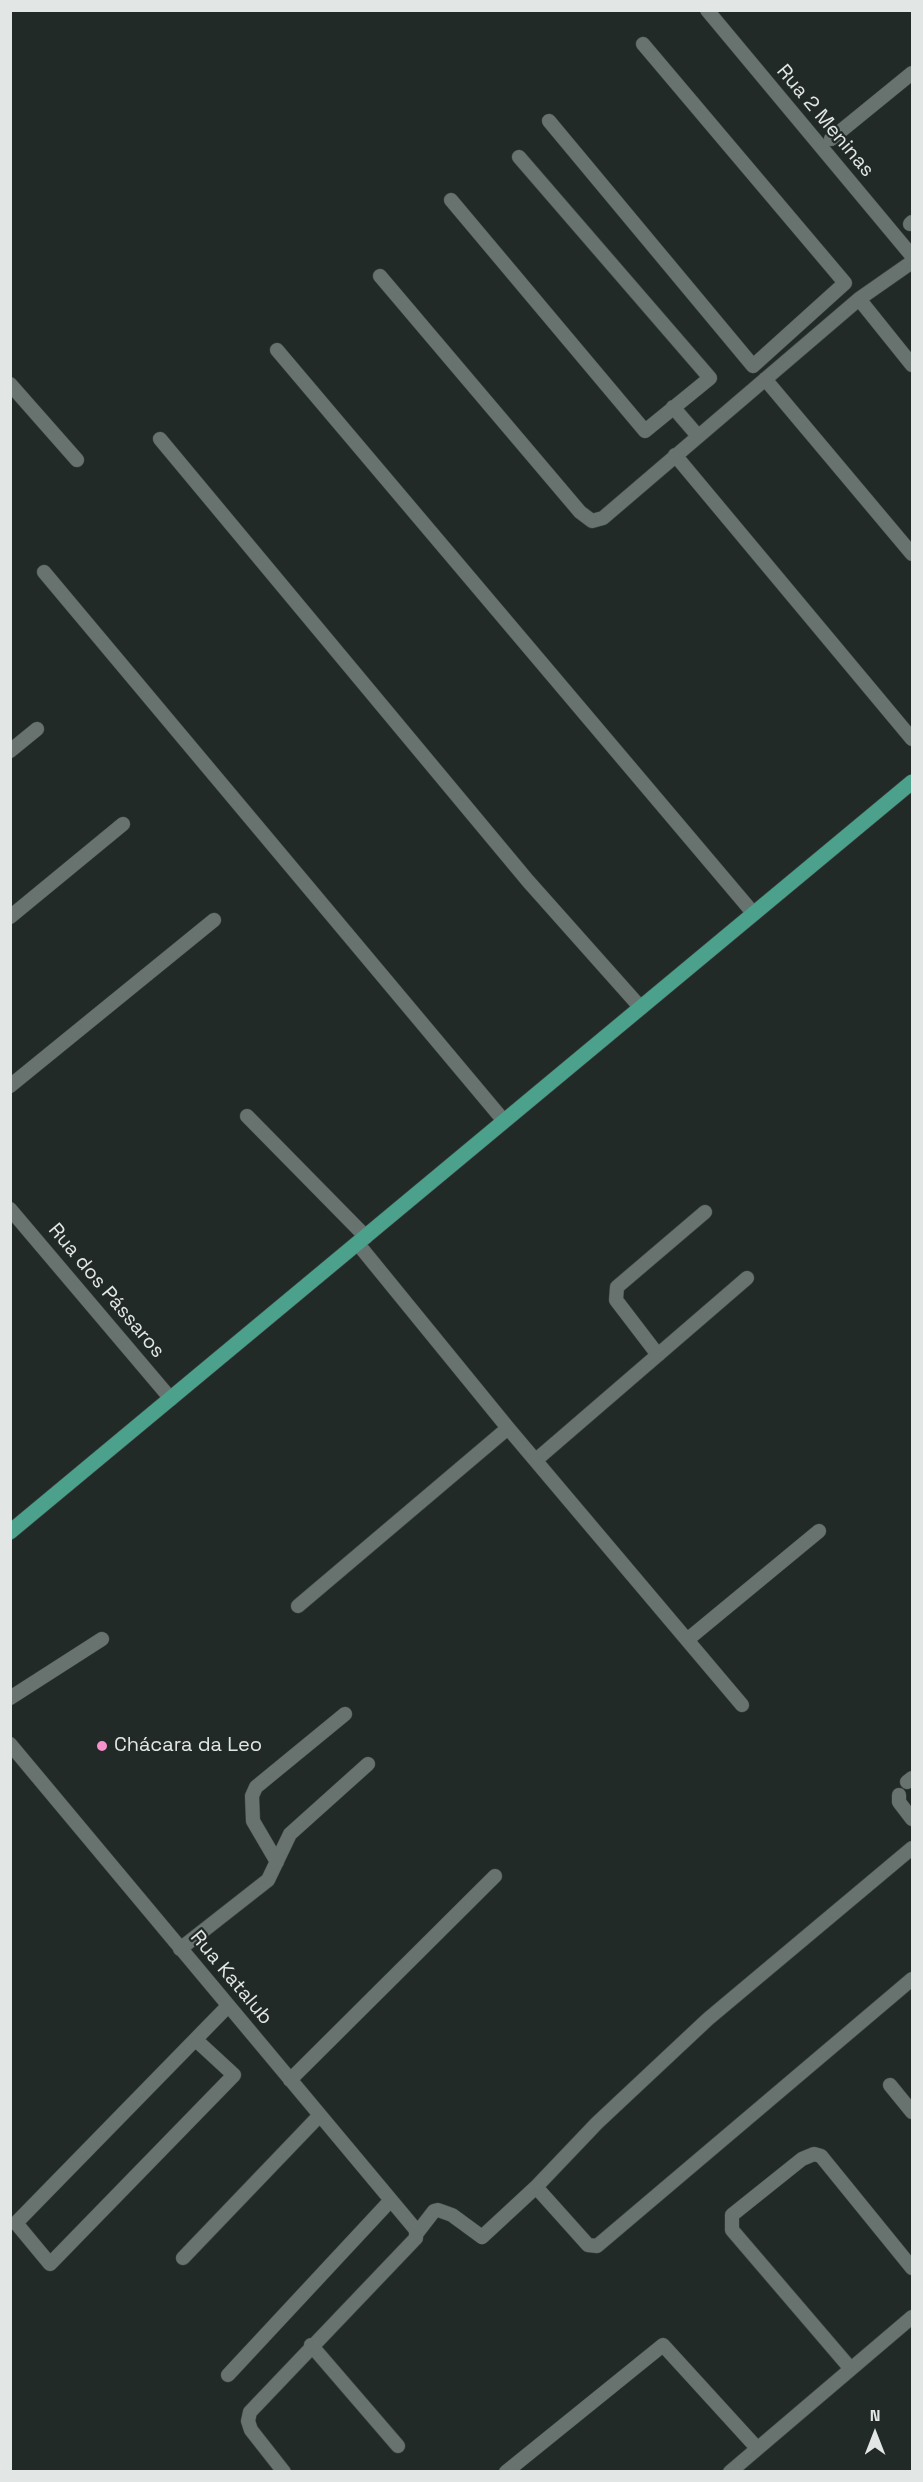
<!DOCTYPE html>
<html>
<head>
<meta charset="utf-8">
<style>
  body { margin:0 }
  #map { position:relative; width:923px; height:2482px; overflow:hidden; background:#222a28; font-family:"Space Grotesk",sans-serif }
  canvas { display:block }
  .frame { position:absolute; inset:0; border:12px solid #e2e7e5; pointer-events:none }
  .north { position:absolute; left:845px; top:2404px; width:60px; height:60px; -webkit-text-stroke:4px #222a28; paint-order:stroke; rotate:0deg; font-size:16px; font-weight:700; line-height:24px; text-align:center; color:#e2e7e5 }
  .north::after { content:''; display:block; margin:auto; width:21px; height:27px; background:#e2e7e5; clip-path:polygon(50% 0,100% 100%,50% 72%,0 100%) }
</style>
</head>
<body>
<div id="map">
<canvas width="923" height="2482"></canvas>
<div class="frame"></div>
<div class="north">N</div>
</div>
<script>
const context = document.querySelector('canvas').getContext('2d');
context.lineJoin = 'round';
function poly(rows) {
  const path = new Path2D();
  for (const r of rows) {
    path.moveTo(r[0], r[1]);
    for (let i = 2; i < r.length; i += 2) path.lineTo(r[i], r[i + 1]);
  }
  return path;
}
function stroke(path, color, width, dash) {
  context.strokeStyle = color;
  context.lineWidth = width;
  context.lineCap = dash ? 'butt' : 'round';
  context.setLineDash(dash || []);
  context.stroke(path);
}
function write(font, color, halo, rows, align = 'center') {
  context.font = font + ' "Space Grotesk",sans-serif';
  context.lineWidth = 4.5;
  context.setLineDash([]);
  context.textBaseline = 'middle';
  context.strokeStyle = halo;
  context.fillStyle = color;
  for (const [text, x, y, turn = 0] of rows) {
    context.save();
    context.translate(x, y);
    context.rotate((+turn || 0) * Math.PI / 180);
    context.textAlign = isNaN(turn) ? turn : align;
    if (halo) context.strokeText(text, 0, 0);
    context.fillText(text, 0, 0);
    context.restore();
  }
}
const minor = poly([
  [707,10,912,256],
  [549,121,753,366,845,283,643,44],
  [831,139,912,73],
  [451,200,645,431,710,378,519,157],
  [910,224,912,222],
  [380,276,580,512,592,521,603,518,859,299,912,262],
  [859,299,912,365],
  [277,350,754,914],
  [765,379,912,554],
  [10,384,77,460],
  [673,407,698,436],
  [160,439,528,881,641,1008],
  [675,455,912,739],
  [44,572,504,1121],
  [10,751,37,729],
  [10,917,123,824],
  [10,1086,214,920],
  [247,1116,366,1237],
  [10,1209,171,1399],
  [358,1244,508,1428,742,1705],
  [658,1355,616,1300,617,1287,705,1212],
  [536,1460,747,1278],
  [298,1606,508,1428],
  [687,1640,819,1531],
  [10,1698,102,1639],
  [10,1744,416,2230,416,2238,250,2412,248,2421,251,2430,284,2472],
  [907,1782,912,1778],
  [899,1795,899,1802,912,1819],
  [912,1848,708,2019,597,2123,536,2187,588,2245,597,2246,912,1979],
  [277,1862,253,1821,252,1796,256,1787,345,1714],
  [180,1949,268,1880,290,1834,368,1764],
  [196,2040,234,2075,50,2264,16,2223,228,2006],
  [290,2080,495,1876],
  [890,2085,912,2112],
  [417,2233,434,2211,438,2210,452,2215,482,2237,536,2187],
  [183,2258,320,2115],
  [311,2345,398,2446],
  [851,2369,732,2230,732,2215,802,2159,814,2154,821,2156,912,2268],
  [228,2375,390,2201],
  [506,2472,663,2345,757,2448],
  [730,2472,912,2317]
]);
const major = poly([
  [10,1532,912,782]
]);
stroke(minor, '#3f4643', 15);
stroke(major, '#3f4643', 16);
stroke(minor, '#68726f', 14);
stroke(major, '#4ba18c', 15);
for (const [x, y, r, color] of [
  [102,1746,6,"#f890cc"]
]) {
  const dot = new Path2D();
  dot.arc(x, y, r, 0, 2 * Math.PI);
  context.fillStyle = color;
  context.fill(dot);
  stroke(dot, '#222a28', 2);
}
write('20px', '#e2e7e5', '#222a28', [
  ["Rua 2 Meninas",825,121,50],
  ["Rua dos Pássaros",106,1291,50],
  ["Rua Katalub",231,1978,50]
]);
write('20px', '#e2e7e5', '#222a28', [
  ["Chácara da Leo",114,1746]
], 'left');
</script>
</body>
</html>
